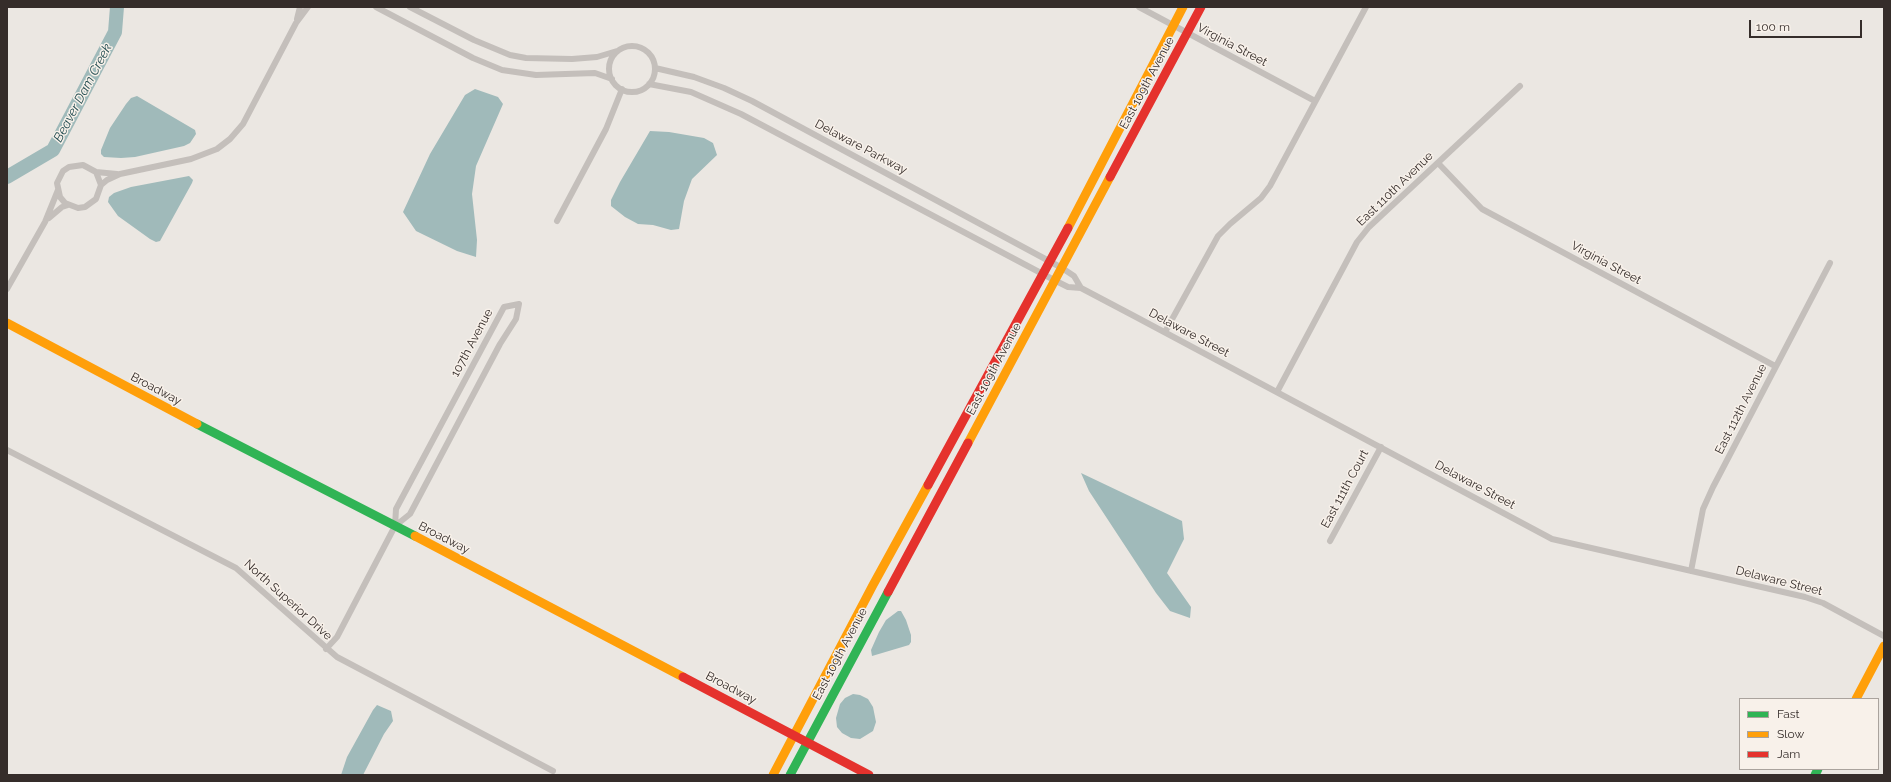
<!DOCTYPE html>
<html>
<head>
<meta charset="utf-8">
<style>
  body { margin:0 }
  #map { position:relative; width:1891px; height:782px; overflow:hidden; background:#ebe7e2; font-family:Raleway,sans-serif }
  canvas { display:block }
  .frame { position:absolute; inset:0; border:8px solid #352d2a; pointer-events:none }
  .legend { position:absolute; left:1739px; top:698px; width:140px; height:72px; box-sizing:border-box; background:#f8f1ea; border:1px solid #aaa39d; margin:0; padding:5px 7px; list-style:none; font-size:12px; color:#352d2a }
  .legend li { display:flex; align-items:center; gap:8px; height:20px }
  .legend b { width:20px; border:1px solid #aaa39d }
  .scale { position:absolute; left:1749px; top:20px; width:113px; height:18px; box-sizing:border-box; border:2px solid #352d2a; border-top:0; padding-left:5px; font-size:12px; line-height:14px; white-space:nowrap; color:#352d2a; -webkit-text-stroke:3px #f8f1ea; paint-order:stroke }
</style>
</head>
<body>
<div id="map">
<canvas width="1891" height="782"></canvas>
<div class="frame"></div>
<ul class="legend">
<li><b style="height:5px;background:#30b455"></b>Fast</li>
<li><b style="height:5px;background:#ff9f0a"></b>Slow</li>
<li><b style="height:5px;background:#e5322d"></b>Jam</li>
</ul>
<div class="scale">100 m</div>
</div>
<script>
const context = document.querySelector('canvas').getContext('2d');
context.lineJoin = 'round';
function fill(path, color) {
  context.fillStyle = color;
  context.fill(path, 'evenodd');
}
function poly(rows) {
  const path = new Path2D();
  for (const r of rows) {
    if (r.length === 3) {
      path.moveTo(r[0] + r[2], r[1]);
      path.arc(r[0], r[1], r[2], 0, 2 * Math.PI);
      continue;
    }
    path.moveTo(r[0], r[1]);
    for (let i = 2; i < r.length; i += 2) path.lineTo(r[i], r[i + 1]);
  }
  return path;
}
function stroke(path, color, width, dash) {
  context.strokeStyle = color;
  context.lineWidth = width;
  context.lineCap = dash ? 'butt' : 'round';
  context.setLineDash(dash || []);
  context.stroke(path);
}
function write(font, color, halo, rows, align = 'center') {
  context.font = font + ' Raleway,sans-serif';
  context.lineWidth = 3;
  context.setLineDash([]);
  context.textBaseline = 'middle';
  context.strokeStyle = halo;
  context.fillStyle = color;
  for (const [text, x, y, turn = 0] of rows) {
    context.save();
    context.translate(x, y);
    context.rotate((+turn || 0) * Math.PI / 180);
    context.textAlign = isNaN(turn) ? turn : align;
    if (halo) context.strokeText(text, 0, 0);
    context.fillText(text, 0, 0);
    context.restore();
  }
}
fill(poly([
  [475,89,498,97,503,104,476,166,472,194,477,240,476,257,457,251,416,231,403,212,430,154,465,95],
  [137,96,195,130,196,134,190,143,184,146,135,157,121,158,104,157,101,154,101,150,110,128,126,104,131,98],
  [650,131,669,132,704,138,713,143,717,155,692,179,684,201,679,229,671,230,653,225,638,224,625,217,611,206,611,200,620,182],
  [189,176,193,180,192,183,160,241,156,242,150,239,118,216,108,202,109,197,114,193,131,187],
  [1081,473,1182,521,1184,539,1167,573,1191,607,1190,618,1170,611,1156,593,1089,491],
  [898,611,901,611,906,620,911,635,911,642,909,645,872,656,871,650,879,632,886,620],
  [853,694,860,695,868,699,873,707,876,722,873,731,860,739,851,738,842,733,837,727,836,718,840,704,845,698],
  [377,705,391,711,393,721,384,734,363,775,341,775,347,757,373,710]
]), '#a0baba');
stroke(poly([
  [7,177,53,150,115,32,117,7]
]), '#a0baba', 14);
stroke(poly([
  [376,7,473,58,502,70,536,75,595,73,612,79],
  [410,7,474,40,510,55,526,58,572,59,597,57,617,51],
  [1139,7,1315,101],
  [297,19,300,7],
  [632,69,23],
  [655,68,694,77,724,88,752,101,1062,268,1074,276,1081,288],
  [649,84,691,92,741,114,1056,281,1068,287,1081,288,1136,317,1552,539,1805,597,1823,603,1884,636],
  [1438,163,1482,209,1775,366],
  [96,172,101,185,96,199,85,207,78,208,65,203,60,197,57,183,63,171,69,167,83,165,96,172,117,174],
  [101,185,107,180,120,174,191,159,217,149,230,139,243,124,296,23,308,7],
  [49,218,62,207,68,205],
  [557,221,606,129,622,89],
  [7,289,45,222,58,190],
  [1165,332,1218,236,1230,224,1261,198,1270,186,1366,7],
  [1277,392,1357,242,1369,227,1520,86],
  [7,450,236,568,337,657,553,771],
  [1330,541,1381,447],
  [1691,571,1703,509,1713,487,1830,263],
  [326,649,337,637,395,526,410,514,500,344,516,319,519,304,504,307,396,509,395,526]
]), '#c4bfbb', 6);
stroke(poly([
  [197,424,415,536],
  [790,775,888,592],
  [1815,775,1818,769]
]), '#30b455', 9);
stroke(poly([
  [1068,228,1183,7],
  [7,323,197,424],
  [968,443,1110,177],
  [415,536,683,677],
  [1856,699,1884,646],
  [773,775,873,585,928,485]
]), '#ff9f0a', 9);
stroke(poly([
  [1110,177,1201,7],
  [928,485,1068,228],
  [888,592,968,443],
  [683,677,869,775]
]), '#e5322d', 9);
write('12px', '#352d2a', '#f8f1ea', [
  ["Virginia Street",1232,45,28],
  ["East 109th Avenue",1147,83,-62],
  ["Delaware Parkway",861,147,28],
  ["East 110th Avenue",1395,189,-44],
  ["Virginia Street",1606,263,28],
  ["Delaware Street",1189,333,28],
  ["107th Avenue",472,343,-62],
  ["East 109th Avenue",994,369,-62],
  ["Broadway",156,389,28],
  ["East 112th Avenue",1741,409,-63],
  ["Delaware Street",1475,485,28],
  ["East 111th Court",1345,489,-62],
  ["Broadway",444,538,27],
  ["Delaware Street",1779,581,14],
  ["North Superior Drive",288,600,42],
  ["East 109th Avenue",840,654,-62],
  ["Broadway",731,688,28]
]);
write('italic 13px', '#244e52', '#f8f1ea', [
  ["Beaver Dam Creek",83,93,-62]
]);
</script>
</body>
</html>
